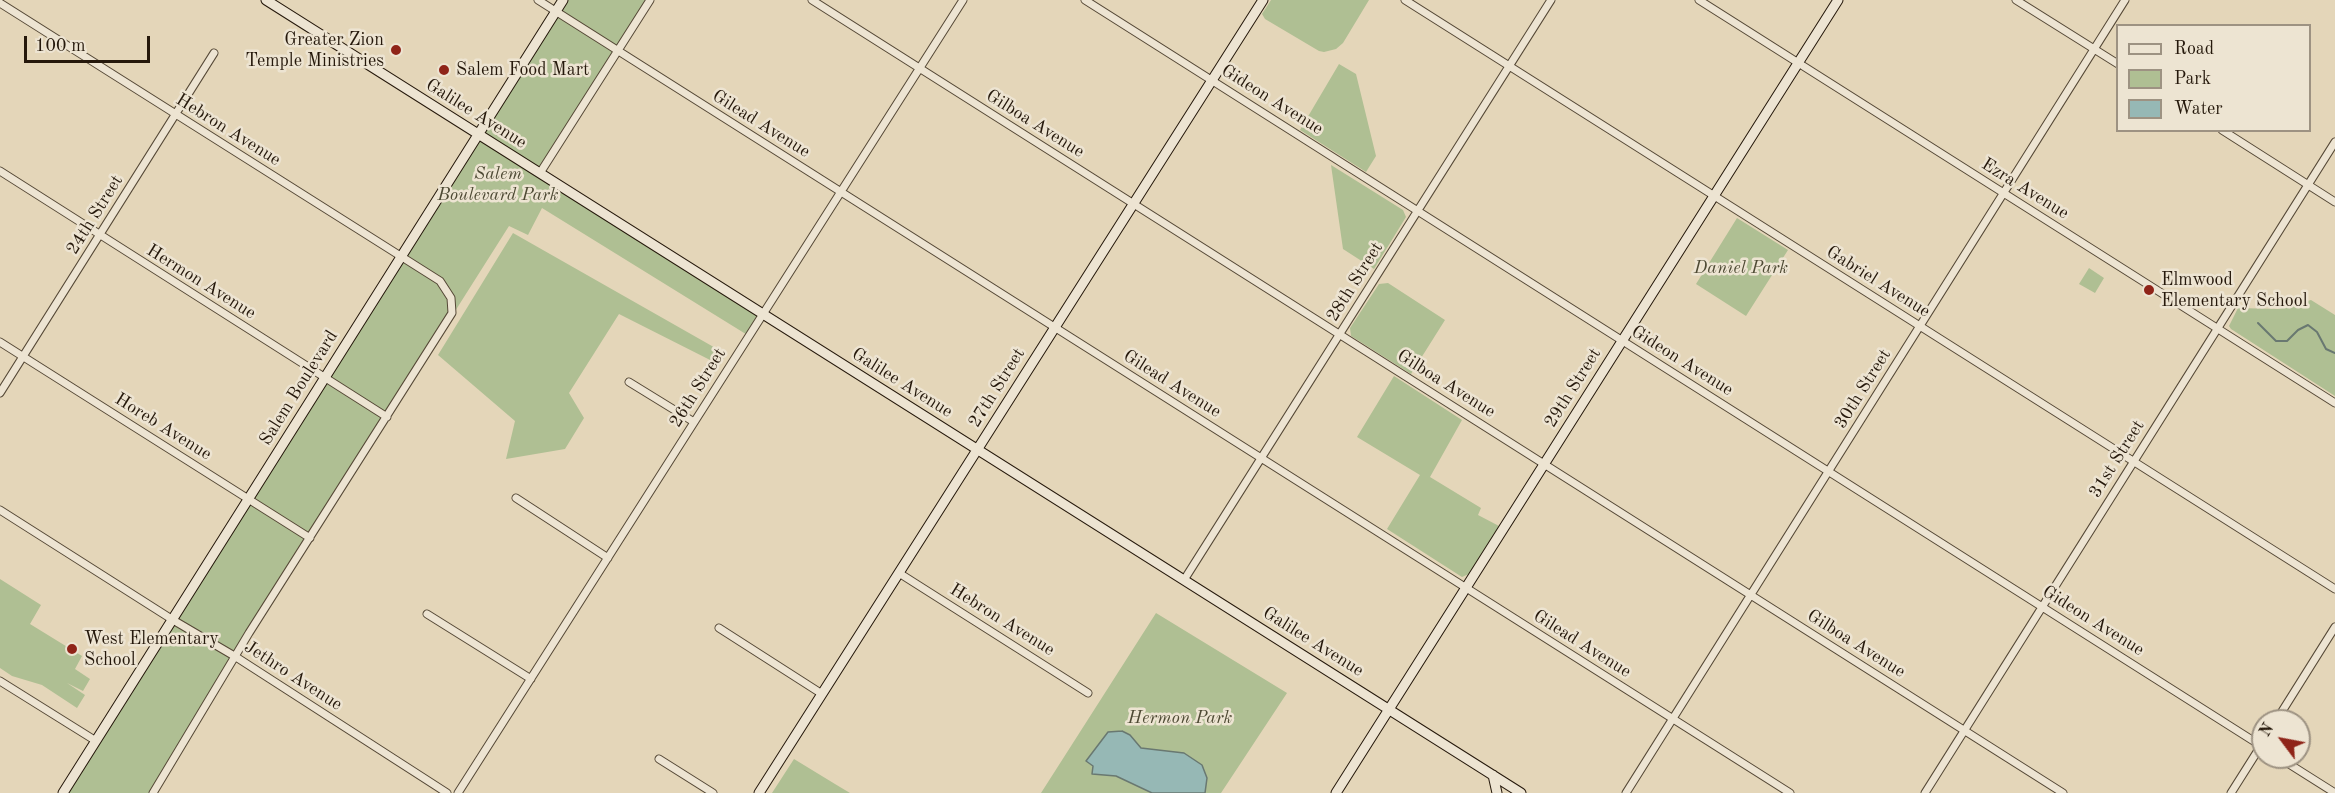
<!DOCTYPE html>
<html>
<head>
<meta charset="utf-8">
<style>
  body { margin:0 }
  #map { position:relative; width:2335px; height:793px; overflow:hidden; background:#e4d6b9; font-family:"Old Standard TT",serif }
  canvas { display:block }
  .legend { position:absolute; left:2116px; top:24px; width:195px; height:108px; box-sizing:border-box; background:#ede4d2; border:2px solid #9d9282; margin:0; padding:8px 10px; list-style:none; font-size:18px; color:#25180b }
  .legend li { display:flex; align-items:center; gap:12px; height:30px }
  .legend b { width:30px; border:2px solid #9d9282 }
  .north { position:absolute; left:2251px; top:709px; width:60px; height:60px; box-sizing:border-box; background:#ede4d2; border:2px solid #9d9282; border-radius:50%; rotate:302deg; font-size:16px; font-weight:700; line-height:24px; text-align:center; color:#25180b }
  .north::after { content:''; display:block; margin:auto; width:21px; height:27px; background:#8f2418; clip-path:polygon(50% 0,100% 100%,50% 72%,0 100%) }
  .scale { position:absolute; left:24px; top:36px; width:126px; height:27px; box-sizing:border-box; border:3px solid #25180b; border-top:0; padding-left:8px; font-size:18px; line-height:21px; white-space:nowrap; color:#25180b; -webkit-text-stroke:4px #ede4d2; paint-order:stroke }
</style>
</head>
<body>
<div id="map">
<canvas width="2335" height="793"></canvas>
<ul class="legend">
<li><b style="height:8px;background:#ede4d2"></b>Road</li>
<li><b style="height:16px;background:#afbf93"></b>Park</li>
<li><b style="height:16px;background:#96b8b5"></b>Water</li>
</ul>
<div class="north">N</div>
<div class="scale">100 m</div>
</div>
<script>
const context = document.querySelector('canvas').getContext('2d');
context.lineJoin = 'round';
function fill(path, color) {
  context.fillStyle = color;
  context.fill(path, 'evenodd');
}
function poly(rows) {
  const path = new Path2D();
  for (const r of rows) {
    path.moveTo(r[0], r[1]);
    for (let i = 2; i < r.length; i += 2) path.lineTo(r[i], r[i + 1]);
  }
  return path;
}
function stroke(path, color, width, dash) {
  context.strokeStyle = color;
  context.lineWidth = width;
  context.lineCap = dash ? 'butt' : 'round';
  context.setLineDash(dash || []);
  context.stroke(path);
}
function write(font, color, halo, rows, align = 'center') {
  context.font = font + ' "Old Standard TT",serif';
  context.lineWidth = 5;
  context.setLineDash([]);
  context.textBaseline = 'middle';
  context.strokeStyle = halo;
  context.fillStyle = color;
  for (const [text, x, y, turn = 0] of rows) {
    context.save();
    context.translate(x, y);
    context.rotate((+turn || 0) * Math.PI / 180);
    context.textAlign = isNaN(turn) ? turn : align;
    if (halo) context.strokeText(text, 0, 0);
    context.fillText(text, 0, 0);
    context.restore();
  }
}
fill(poly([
  [563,0,650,0,540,173,763,314,749,336,542,208,528,235,509,226,236,657,153,793,64,793],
  [1271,0,1369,0,1343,43,1336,49,1324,52,1319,51,1265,19,1262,14],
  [1339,64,1356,74,1376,156,1366,172,1300,130],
  [1331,165,1403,210,1406,217,1374,269,1343,249],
  [1737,218,1788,250,1746,316,1696,284],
  [513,233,726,354,720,365,619,314,569,393,584,418,565,449,506,459,515,421,438,355],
  [2089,268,2104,278,2095,293,2079,284],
  [1388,283,1445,320,1411,374,1351,336,1350,328,1379,284],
  [2311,300,2335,315,2335,396,2231,329,2229,326,2238,308,2278,309],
  [1394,376,1462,420,1430,477,1481,508,1478,515,1499,526,1469,574,1462,577,1387,529,1420,475,1357,437],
  [0,579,41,605,30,624,82,656,75,669,90,679,83,691,67,683,85,695,77,708,42,685,12,676,0,668],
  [1156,613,1287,693,1221,793,1041,793],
  [794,759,835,784,850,793,772,793]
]), '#afbf93');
const water = poly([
  [1122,731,1130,735,1141,748,1184,753,1202,765,1207,778,1205,793,1152,793,1116,776,1092,774,1093,766,1086,761,1108,732,1122,731]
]);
fill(water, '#96b8b5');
stroke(water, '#697871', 1.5);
stroke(poly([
  [2258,323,2276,341,2287,341,2298,330,2308,325,2317,332,2326,349,2335,353]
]), '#697871', 2);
const street = poly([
  [538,0,1790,793],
  [812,0,2063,793],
  [1085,0,2263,747],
  [1405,0,2335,589],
  [1699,0,2335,403],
  [2016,0,2118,64],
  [0,3,440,281,451,298,452,313,249,633,153,793],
  [2222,130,2335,202],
  [0,171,387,417],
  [540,173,650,0],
  [0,342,310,538],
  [629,382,694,422],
  [0,393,214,53],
  [516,498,608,558],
  [0,510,173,620,236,657,447,793],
  [899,573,1088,693],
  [1184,580,1551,0],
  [427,614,531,679],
  [719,628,822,694],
  [0,681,96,741],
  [2276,721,2335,627],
  [2278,757,2335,793],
  [659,759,713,793],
  [458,793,963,0],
  [1626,793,2125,0],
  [1925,793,2335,142],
  [2231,793,2262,744]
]);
const secondary = poly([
  [266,0,1521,793],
  [1493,775,1497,793],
  [63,793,563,0],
  [759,793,1263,0],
  [1336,793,1838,0]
]);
stroke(street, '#554836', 9);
stroke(secondary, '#25180b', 11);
stroke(street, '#ede4d2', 7);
stroke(secondary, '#ede4d2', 9);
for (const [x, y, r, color] of [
  [396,50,6,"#8f2418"],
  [444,70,6,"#8f2418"],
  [2149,290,6,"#8f2418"],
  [72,649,6,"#8f2418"]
]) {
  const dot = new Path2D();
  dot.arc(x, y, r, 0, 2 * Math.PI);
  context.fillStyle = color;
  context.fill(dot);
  stroke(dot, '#ede4d2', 2);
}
write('18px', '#25180b', '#ede4d2', [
  ["Greater Zion",384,40,"right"],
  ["Temple Ministries",384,61,"right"],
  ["Salem Food Mart",456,70],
  ["Elmwood",2161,280],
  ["Elementary School",2161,301],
  ["West Elementary",84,639],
  ["School",84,660]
], 'left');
write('18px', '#25180b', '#ede4d2', [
  ["Gideon Avenue",1272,100,32],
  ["Galilee Avenue",476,114,32],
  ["Gilead Avenue",761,124,32],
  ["Gilboa Avenue",1035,124,32],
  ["Hebron Avenue",228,130,32],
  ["Ezra Avenue",2025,189,32],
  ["24th Street",95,215,-58],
  ["Hermon Avenue",201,282,32],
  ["28th Street",1355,282,-58],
  ["Gabriel Avenue",1878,282,32],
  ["Gideon Avenue",1682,361,32],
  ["Galilee Avenue",902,383,32],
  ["Gilead Avenue",1172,384,32],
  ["Gilboa Avenue",1446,384,32],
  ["Salem Boulevard",299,388,-58],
  ["26th Street",698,388,-58],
  ["27th Street",997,388,-58],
  ["29th Street",1573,388,-58],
  ["30th Street",1863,389,-58],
  ["Horeb Avenue",163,427,32],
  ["31st Street",2117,459,-58],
  ["Hebron Avenue",1002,620,32],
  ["Gideon Avenue",2093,621,32],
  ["Galilee Avenue",1313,642,32],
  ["Gilead Avenue",1582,644,32],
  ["Gilboa Avenue",1856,644,32],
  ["Jethro Avenue",293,676,33]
]);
write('italic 18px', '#4e4a34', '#ede4d2', [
  ["Salem",498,174],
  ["Boulevard Park",498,195],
  ["Daniel Park",1741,268],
  ["Hermon Park",1180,718]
]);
</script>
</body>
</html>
